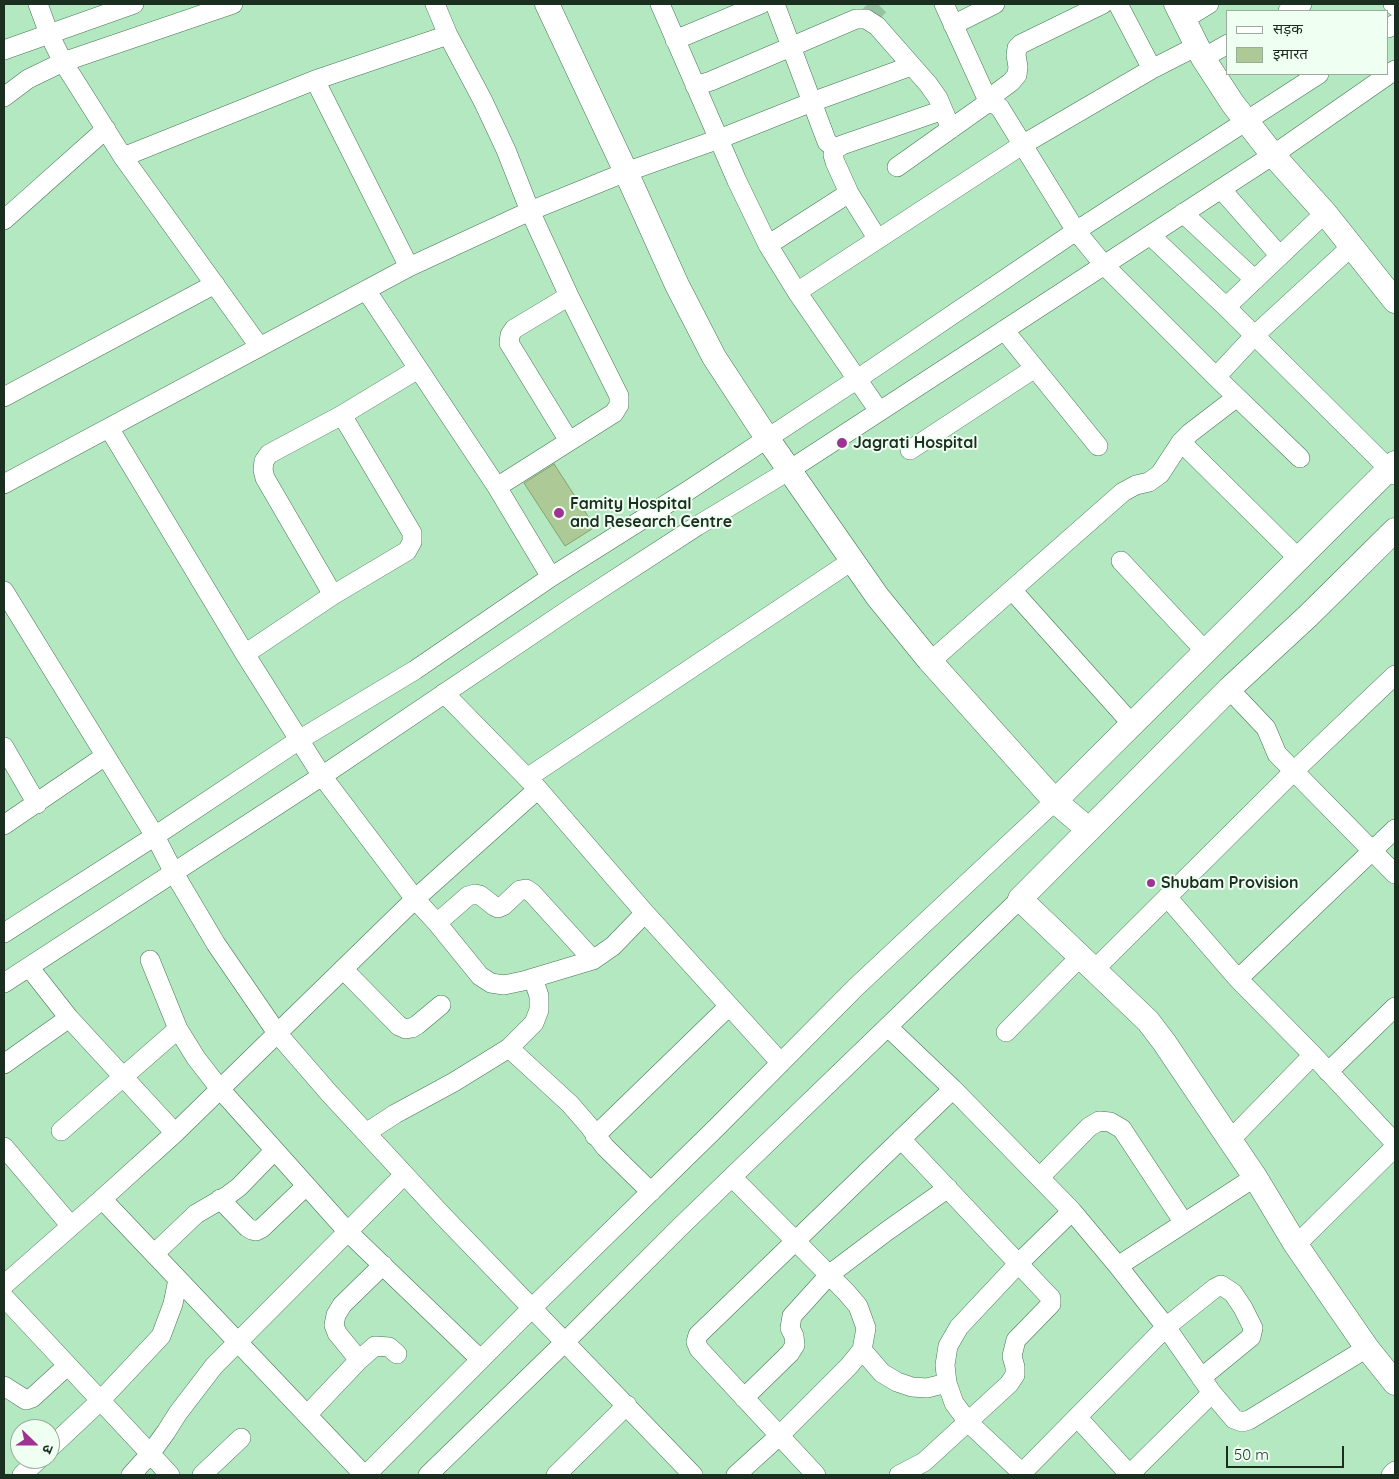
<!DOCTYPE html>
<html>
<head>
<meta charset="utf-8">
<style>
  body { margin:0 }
  #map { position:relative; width:1399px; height:1479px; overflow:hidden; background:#b3e8c0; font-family:Quicksand,"Noto Sans Devanagari",sans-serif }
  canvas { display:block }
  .frame { position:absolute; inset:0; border:5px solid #1a2f20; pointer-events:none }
  .legend { position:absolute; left:1226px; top:10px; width:162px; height:65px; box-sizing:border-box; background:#effff2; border:1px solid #9aac9e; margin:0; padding:6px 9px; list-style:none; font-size:15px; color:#1a2f20 }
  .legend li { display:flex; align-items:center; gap:10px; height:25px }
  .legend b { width:25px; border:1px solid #9aac9e }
  .north { position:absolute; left:10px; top:1419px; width:50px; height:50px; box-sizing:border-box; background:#effff2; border:1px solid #9aac9e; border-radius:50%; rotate:112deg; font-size:14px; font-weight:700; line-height:20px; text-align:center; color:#1a2f20 }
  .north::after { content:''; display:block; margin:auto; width:18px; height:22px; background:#9f3394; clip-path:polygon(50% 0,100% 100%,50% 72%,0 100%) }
  .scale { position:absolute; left:1226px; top:1446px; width:118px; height:22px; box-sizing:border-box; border:2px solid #1a2f20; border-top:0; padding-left:6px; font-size:15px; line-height:18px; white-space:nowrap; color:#1a2f20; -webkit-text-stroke:4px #effff2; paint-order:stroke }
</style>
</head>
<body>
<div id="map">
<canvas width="1399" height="1479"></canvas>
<div class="frame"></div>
<ul class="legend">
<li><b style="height:6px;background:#fff"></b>सड़क</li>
<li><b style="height:14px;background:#acc996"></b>इमारत</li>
</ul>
<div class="north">उ</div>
<div class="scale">50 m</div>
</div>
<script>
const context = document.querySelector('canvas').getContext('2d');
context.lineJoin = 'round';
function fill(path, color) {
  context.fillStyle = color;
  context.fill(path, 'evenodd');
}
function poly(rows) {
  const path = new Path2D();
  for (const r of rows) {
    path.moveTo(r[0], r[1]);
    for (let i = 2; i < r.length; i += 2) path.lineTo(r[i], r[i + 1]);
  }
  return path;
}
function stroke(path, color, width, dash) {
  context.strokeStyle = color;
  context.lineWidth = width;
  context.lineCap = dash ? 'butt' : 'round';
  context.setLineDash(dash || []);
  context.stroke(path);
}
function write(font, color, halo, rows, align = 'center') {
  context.font = font + ' Quicksand,sans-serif';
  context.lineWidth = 4;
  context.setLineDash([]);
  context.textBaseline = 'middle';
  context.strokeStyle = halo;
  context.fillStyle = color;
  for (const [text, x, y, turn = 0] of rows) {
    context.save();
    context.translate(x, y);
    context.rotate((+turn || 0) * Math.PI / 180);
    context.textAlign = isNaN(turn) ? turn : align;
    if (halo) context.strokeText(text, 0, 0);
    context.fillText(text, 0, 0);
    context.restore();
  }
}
const building = poly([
  [554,464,595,527,565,546,524,483,554,464]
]);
fill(building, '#acc996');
stroke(building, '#85a16f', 1);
stroke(poly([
  [866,19,881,4]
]), '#94c3a0', 19, [19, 9]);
const minor = poly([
  [38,4,49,34,63,62,123,157,259,346],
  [435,4,448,35,483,101,506,150,530,211,569,296,619,396,619,405,614,413,497,487],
  [660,4,737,181,768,245,797,292,879,411],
  [775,4,827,142,836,149],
  [944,4,989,103],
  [1118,4,1152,69],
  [1393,4,1395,6],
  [1288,11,1302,4],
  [1183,20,1209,4],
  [953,25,995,4],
  [1388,28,1395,24],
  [675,40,761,4],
  [4,50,134,4],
  [1203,58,1228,44],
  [315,80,409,267],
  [695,86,711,81,856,19,866,19,877,26,928,84,938,98,951,129],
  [4,97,28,79,63,62,233,4],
  [987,100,1011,82,1017,75,1018,67,1016,55,1017,48,1021,44,1103,4],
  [123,157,315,80,448,35],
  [897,167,983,106,989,103,995,104,1000,108,1076,231,1104,265,1216,377,1300,458],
  [1221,189,1280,256],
  [1183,213,1255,280],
  [4,220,106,129],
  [1150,235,1226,307,1395,475],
  [877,238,849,193,835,162,833,155,836,149,842,145,943,110],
  [768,245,849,193],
  [366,290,497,487,551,577],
  [797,292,1022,145,1152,69,1197,46],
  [569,296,514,329,510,335,509,343,569,441],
  [1226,307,1325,213],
  [1004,330,1098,446],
  [1216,377,1255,335,1352,246],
  [4,397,215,284],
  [109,428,245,654,322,776,415,899,437,923,480,976,491,983,504,985,523,981,593,960,613,946,645,913],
  [1181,442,1298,558],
  [910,450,1035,368],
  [4,484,409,267,530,211,626,172,719,139,812,102,911,66],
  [1121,561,1205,651],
  [1012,590,1132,724],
  [4,591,155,836,174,873,216,944,277,1033,329,1093,442,1215,693,1475],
  [333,595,265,478,263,470,264,461,269,454,342,415,418,369],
  [245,654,333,595,407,551,412,542,412,533,342,415],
  [931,661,1123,492,1136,485,1149,482,1160,474,1181,442,1190,433,1237,397],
  [1229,689,1266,728,1277,754,1395,874],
  [444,693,538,789,645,913,781,1063],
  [4,747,37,804],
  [527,778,853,560],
  [4,825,105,756],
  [1167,897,1238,979,1313,1055,1395,1143],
  [437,923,468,896,475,894,480,895,494,906,498,908,503,906,520,890,526,889,532,893,593,960],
  [4,933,155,836,299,740,415,670,551,577,689,490,856,380,1076,231,1319,74],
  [150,960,178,1029,196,1058,220,1089,347,1231,480,1359],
  [29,967,69,1018,175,1133],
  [343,969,399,1026,406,1029,412,1028,417,1025,441,1005],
  [1094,970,1294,771,1395,675],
  [1238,979,1395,829],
  [4,983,322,776,577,604,697,526,788,471,1273,155,1395,70],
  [888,1027,953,1089,1072,1211,1118,1266,1166,1327,1215,1288,1221,1285,1233,1293,1243,1308,1253,1328,1251,1337,1201,1378],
  [1006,1032,1080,957],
  [509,1048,570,1104,589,1126,605,1147,651,1192],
  [4,1064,69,1018],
  [1328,1072,1395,1007],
  [61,1131,178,1029],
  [366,1133,395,1114,454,1082,509,1048,534,1023,539,1010,539,996,533,978],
  [595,1136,729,1006],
  [1230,1140,1313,1055],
  [4,1147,71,1226],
  [732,1177,846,1292,858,1306,866,1328,862,1350,849,1366,779,1436,736,1475],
  [1040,1177,1089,1127,1099,1121,1110,1122,1122,1129,1184,1223],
  [102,1199,364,1475],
  [220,1199,247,1227,252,1230,256,1231,262,1228,306,1186],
  [1296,1245,1395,1147],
  [154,1254,196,1214,227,1196,239,1187,274,1151],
  [1118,1266,1255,1177],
  [4,1285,102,1199,175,1133,415,899,538,789],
  [4,1297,170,1475],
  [862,1350,882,1373,897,1382,912,1387,927,1388,947,1383],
  [359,1360,337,1333,334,1325,336,1315,342,1305,383,1265],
  [4,1386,26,1400,32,1398,67,1366],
  [744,1398,790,1353,795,1345,794,1336,790,1328,792,1316,830,1274,887,1231,948,1188],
  [307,1415,359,1360,375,1346,389,1347,397,1354],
  [1077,1417,1130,1475],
  [50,1448,100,1401,161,1336,173,1304,178,1279],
  [1022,1473,968,1422,954,1403,947,1383,945,1365,948,1346,959,1327,1019,1263,1072,1211],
  [22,1475,39,1459],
  [131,1475,150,1454,166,1432,178,1413,214,1366,404,1175],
  [202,1475,241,1438],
  [366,1475,532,1308,717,1127,856,987,1055,801],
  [428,1475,565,1342,679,1228,1020,899],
  [556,1475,627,1405],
  [816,1475,699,1349,696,1342,698,1335,953,1089],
  [899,1475,924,1462,1009,1384,1015,1375,1015,1367,1012,1356,1016,1340,1051,1304,1051,1298,1047,1294,901,1139],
  [1020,1475,1166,1327,1212,1393,1234,1419,1242,1422,1249,1420,1367,1348],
  [1129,1475,1212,1393],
  [1391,1475,1395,1471]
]);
const tertiary = poly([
  [547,4,626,172,677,285,714,357,767,438,877,596,929,660,1055,801,1089,830],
  [1176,4,1203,58,1233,104,1273,155,1325,213,1395,301],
  [1395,530,1308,616,1229,689,1020,899,1148,1021,1164,1042,1255,1177,1296,1245,1367,1348,1395,1383],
  [1055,801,1395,463]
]);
stroke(minor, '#457653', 20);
stroke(tertiary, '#457653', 25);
stroke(minor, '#fff', 19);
stroke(tertiary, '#fff', 24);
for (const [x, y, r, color] of [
  [842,443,6,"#9f3394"],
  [559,513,6,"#9f3394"],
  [1151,883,5,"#9f3394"]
]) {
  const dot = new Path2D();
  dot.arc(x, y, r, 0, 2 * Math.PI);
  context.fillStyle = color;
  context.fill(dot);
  stroke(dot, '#effff2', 2);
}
write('bold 16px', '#1a2f20', '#effff2', [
  ["Jagrati Hospital",853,443],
  ["Famity Hospital",570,504],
  ["and Research Centre",570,522],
  ["Shubam Provision",1161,883]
], 'left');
</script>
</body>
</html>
